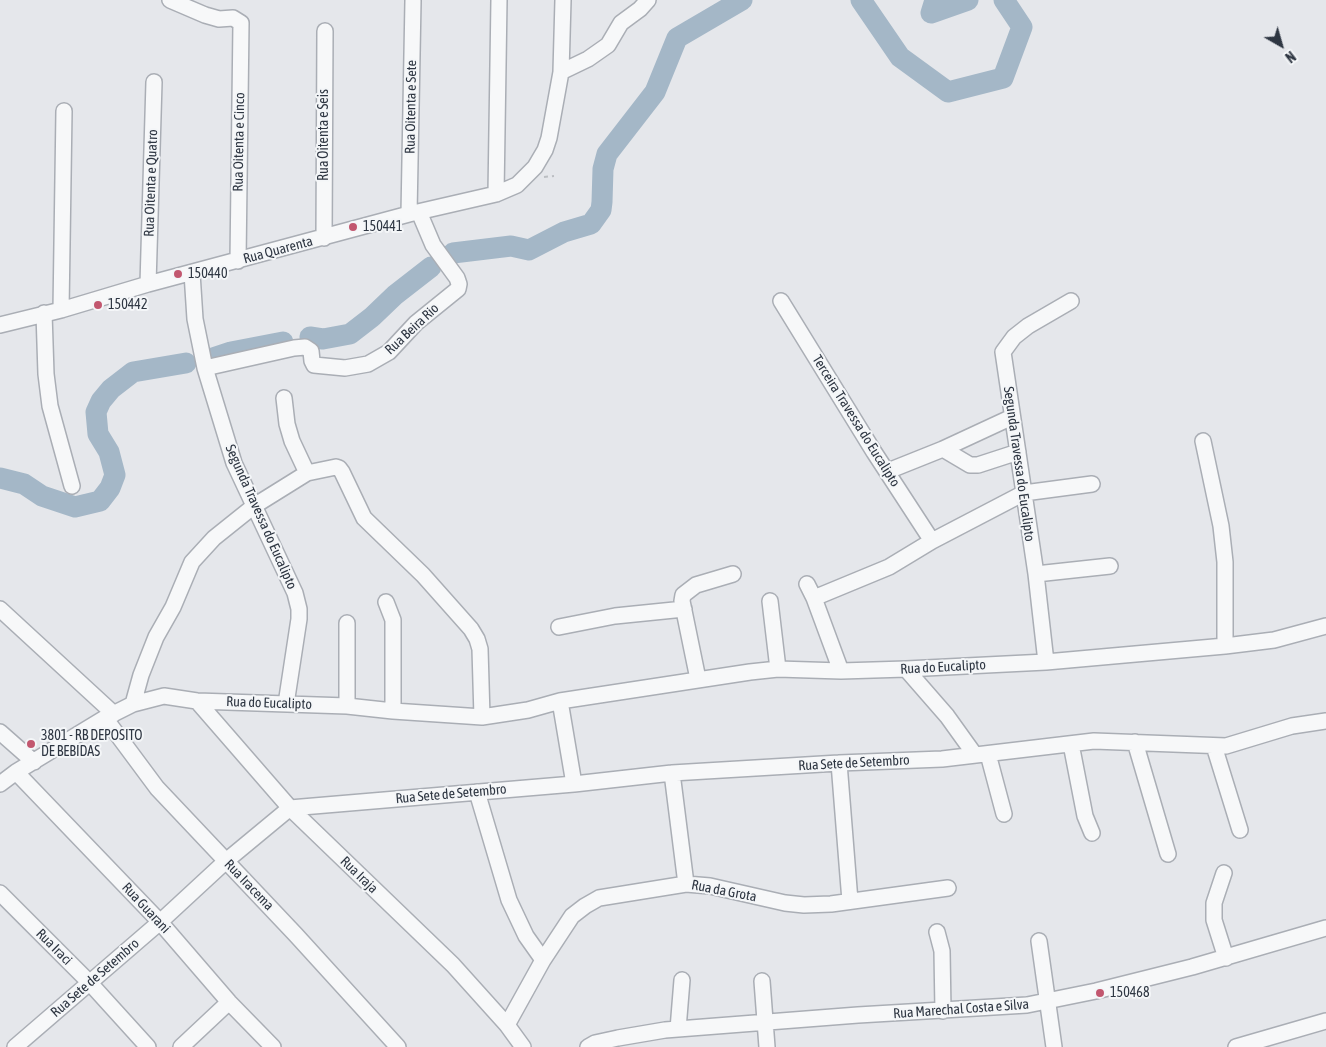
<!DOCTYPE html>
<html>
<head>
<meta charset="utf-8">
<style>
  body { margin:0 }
  #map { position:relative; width:1326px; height:1047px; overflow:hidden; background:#e5e7eb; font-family:"Asap Condensed",sans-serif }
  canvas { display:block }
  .north { position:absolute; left:1256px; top:20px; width:50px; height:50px; -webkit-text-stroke:4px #f4f6f8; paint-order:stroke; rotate:142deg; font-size:14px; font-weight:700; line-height:20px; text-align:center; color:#2e3642 }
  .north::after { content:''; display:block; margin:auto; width:18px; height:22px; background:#2e3642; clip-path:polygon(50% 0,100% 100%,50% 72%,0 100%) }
</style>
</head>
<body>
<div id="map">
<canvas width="1326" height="1047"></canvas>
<div class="north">N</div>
</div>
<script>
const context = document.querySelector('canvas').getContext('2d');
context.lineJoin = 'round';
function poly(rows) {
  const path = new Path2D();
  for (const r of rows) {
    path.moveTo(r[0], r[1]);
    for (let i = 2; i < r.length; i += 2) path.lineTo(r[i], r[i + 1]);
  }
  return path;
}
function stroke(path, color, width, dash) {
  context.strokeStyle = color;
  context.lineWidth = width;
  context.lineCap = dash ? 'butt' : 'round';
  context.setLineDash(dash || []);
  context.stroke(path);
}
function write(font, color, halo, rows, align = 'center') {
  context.font = font + ' "Asap Condensed",sans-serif';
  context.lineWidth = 4;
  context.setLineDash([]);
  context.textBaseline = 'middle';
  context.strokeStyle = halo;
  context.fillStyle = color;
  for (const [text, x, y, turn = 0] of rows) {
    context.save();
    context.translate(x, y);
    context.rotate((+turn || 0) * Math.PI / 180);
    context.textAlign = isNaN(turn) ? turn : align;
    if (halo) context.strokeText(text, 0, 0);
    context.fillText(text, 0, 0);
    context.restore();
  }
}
stroke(poly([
  [861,0,900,57,948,92,1003,78,1022,27,1004,0],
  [935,0,931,13,968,0],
  [453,253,511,246,529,250,564,232,591,224,601,210,602,202,603,169,607,154,655,92,677,38,742,0],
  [310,337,323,339,350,334,372,317,395,295,431,267],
  [207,360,231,352,283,342],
  [0,478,24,484,42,496,75,507,100,501,110,488,115,475,109,452,98,434,96,412,101,401,111,389,133,372,186,363]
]), '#a4b7c7', 21);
const minor = poly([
  [170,0,205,15,219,19,233,18,241,23,238,261],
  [561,72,588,59,608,45,621,23,640,9,648,0],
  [496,194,499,0],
  [409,214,413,1],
  [324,238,325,31],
  [192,273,195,319,205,368,234,463,295,593,299,609,299,619,286,704],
  [148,284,154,82],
  [781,301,874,452,932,541],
  [61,310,64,111],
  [44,313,46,374,50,406,72,486],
  [0,325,61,310,148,284,409,214,496,194,517,185,535,167,545,150,549,138,561,72,563,0],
  [205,368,294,348,305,347,311,351,312,361,314,365,345,368,368,364,389,352,416,323,458,289,459,284,457,278,433,245,419,212],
  [284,398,287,424,292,441,307,473],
  [1203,441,1221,526,1225,562,1225,646],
  [943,449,1012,417],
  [888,471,943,449,970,465,978,465,1018,452],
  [1036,574,1110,566],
  [807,584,814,598,841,671],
  [814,598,889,567,932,541,1024,493,1092,484],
  [770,601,778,669],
  [386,602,393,620,393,711],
  [0,609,114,714],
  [347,623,347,706],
  [559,627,615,616,684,609],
  [1046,662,1036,574,1003,352,1014,337,1028,326,1071,301],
  [906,669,947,716,975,755],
  [698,679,682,601,683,595,696,585,733,574],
  [197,701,290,808,453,965,507,1025,523,1047],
  [560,701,574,784],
  [133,704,141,675,156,637,173,607,192,562,214,538,254,506,307,473,336,467,339,468,342,472,364,518,423,575,471,629,477,639,480,649,482,717],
  [105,718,157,788,296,935,398,1047],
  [0,732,34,762],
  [1135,742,1168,854],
  [1071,744,1085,816,1092,833],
  [1214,746,1240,830],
  [988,754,1004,814],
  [839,763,850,901],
  [16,772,160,922,229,1002,273,1047],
  [672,773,686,884],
  [0,784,16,772,105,718,133,704,164,696,197,701,347,706,393,711,482,717,528,710,560,701,750,672,778,669,841,671,906,669,1046,662,1225,646,1274,640,1326,626],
  [477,792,509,900,526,936,543,960],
  [1224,873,1214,903,1214,920,1226,958],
  [0,893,89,982,148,1047],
  [937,932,942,951,943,1011],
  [1039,941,1054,1047],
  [762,981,767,1047],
  [507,1025,543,960,572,916,585,906,599,898,686,884,710,886,785,903,804,905,831,904,948,888],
  [678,1029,682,980],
  [15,1047,160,922,226,861,290,808,574,784,672,773,839,763,942,759,1094,741,1226,746,1292,726,1326,721],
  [181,1047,229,1002],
  [588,1047,595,1043,618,1038,665,1030,858,1015,1027,1005,1096,991,1192,967,1326,928],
  [1236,1047,1326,1021]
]);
stroke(minor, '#aaaeb5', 18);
stroke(poly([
  [544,177,554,176]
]), '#bbbec2', 2, [4, 4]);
stroke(minor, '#f7f8f9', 15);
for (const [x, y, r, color] of [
  [353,227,5,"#c2576f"],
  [178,274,5,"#c2576f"],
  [98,305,5,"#c2576f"],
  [31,744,5,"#c2576f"],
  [1100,993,5,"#c2576f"]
]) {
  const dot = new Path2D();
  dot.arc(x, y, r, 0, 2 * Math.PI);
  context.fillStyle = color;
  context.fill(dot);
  stroke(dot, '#f4f6f8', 2);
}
write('14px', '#2e3642', '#f4f6f8', [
  ["Rua Oitenta e Sete",411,107,-89],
  ["Rua Oitenta e Seis",324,135,-90],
  ["Rua Oitenta e Cinco",239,142,-89],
  ["Rua Oitenta e Quatro",151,183,-88],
  ["Rua Quarenta",278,250,-15],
  ["Rua Beira Rio",412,329,-43],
  ["Terceira Travessa do Eucalipto",856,421,58],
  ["Segunda Travessa do Eucalipto",1019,464,82],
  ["Segunda Travessa do Eucalipto",261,517,66],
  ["Rua do Eucalipto",943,667,-3],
  ["Rua do Eucalipto",269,703,2],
  ["Rua Sete de Setembro",854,763,-3],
  ["Rua Sete de Setembro",451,794,-5],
  ["Rua Iraja",359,875,44],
  ["Rua Iracema",249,885,46],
  ["Rua da Grota",724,891,11],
  ["Rua Guarani",146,908,47],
  ["Rua Iraci",54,947,45],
  ["Rua Sete de Setembro",95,978,-41],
  ["Rua Marechal Costa e Silva",961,1009,-4]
]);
write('14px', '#2e3642', '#f4f6f8', [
  ["150441",363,227],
  ["150440",188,274],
  ["150442",108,305],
  ["3801 - RB DEPOSITO",41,736],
  ["DE BEBIDAS",41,752],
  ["150468",1110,993]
], 'left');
</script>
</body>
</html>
